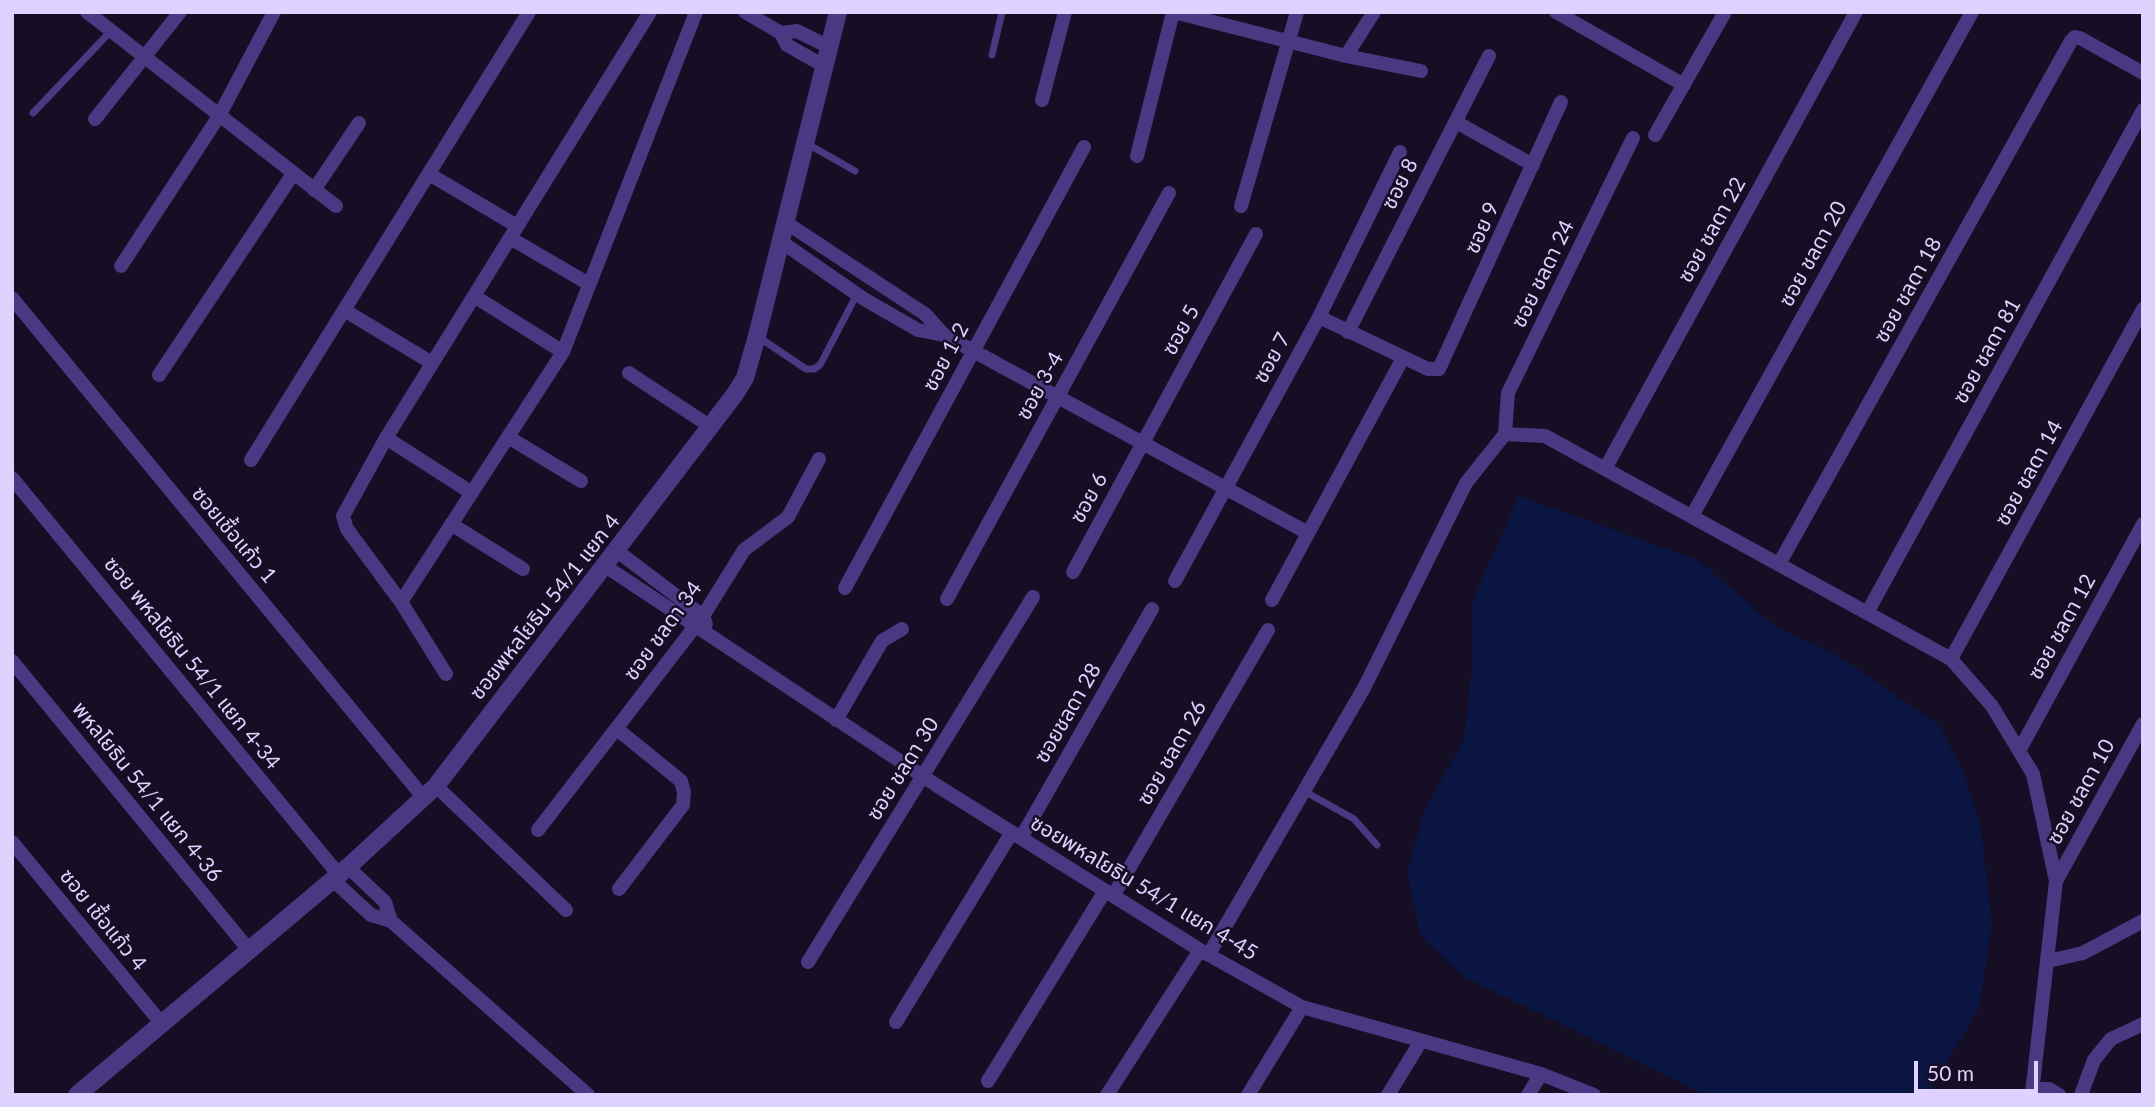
<!DOCTYPE html>
<html>
<head>
<meta charset="utf-8">
<style>
  body { margin:0 }
  #map { position:relative; width:2155px; height:1107px; overflow:hidden; background:#160e24; font-family:Lato,sans-serif }
  canvas { display:block }
  .frame { position:absolute; inset:0; border:14px solid #dfd2ff; pointer-events:none }
  .scale { position:absolute; left:1914px; top:1061px; width:124px; height:32px; box-sizing:border-box; border:4px solid #dfd2ff; border-top:0; padding-left:9px; font-size:21px; line-height:24px; white-space:nowrap; color:#dfd2ff; -webkit-text-stroke:5px #160e24; paint-order:stroke }
</style>
</head>
<body>
<div id="map">
<canvas width="2155" height="1107"></canvas>
<div class="frame"></div>
<div class="scale">50 m</div>
</div>
<script>
const context = document.querySelector('canvas').getContext('2d');
context.lineJoin = 'round';
function fill(path, color) {
  context.fillStyle = color;
  context.fill(path, 'evenodd');
}
function poly(rows) {
  const path = new Path2D();
  for (const r of rows) {
    path.moveTo(r[0], r[1]);
    for (let i = 2; i < r.length; i += 2) path.lineTo(r[i], r[i + 1]);
  }
  return path;
}
function stroke(path, color, width, dash) {
  context.strokeStyle = color;
  context.lineWidth = width;
  context.lineCap = dash ? 'butt' : 'round';
  context.setLineDash(dash || []);
  context.stroke(path);
}
function write(font, color, halo, rows, align = 'center') {
  context.font = font + ' Lato,"Noto Sans Thai",sans-serif';
  context.lineWidth = 5;
  context.setLineDash([]);
  context.textBaseline = 'middle';
  context.strokeStyle = halo;
  context.fillStyle = color;
  for (const [text, x, y, turn = 0] of rows) {
    context.save();
    context.translate(x, y);
    context.rotate((+turn || 0) * Math.PI / 180);
    context.textAlign = isNaN(turn) ? turn : align;
    if (halo) context.strokeText(text, 0, 0);
    context.fillText(text, 0, 0);
    context.restore();
  }
}
fill(poly([
  [1519,496,1698,560,1776,627,1837,655,1938,724,1965,775,1981,828,1992,925,1979,1008,1927,1095,1705,1095,1461,975,1420,935,1407,871,1425,809,1464,739,1471,677,1473,600]
]), '#0a1542');
stroke(poly([
  [992,55,1002,12],
  [33,113,111,31],
  [806,143,855,171],
  [757,336,806,369,814,369,820,365,857,294],
  [1304,791,1354,819,1377,845]
]), '#493983', 7);
stroke(poly([
  [87,12,336,206],
  [745,12,781,33,787,45,824,66],
  [1174,12,1346,56,1421,71],
  [1556,12,1684,85],
  [781,33,797,31,829,47],
  [1346,56,1374,12],
  [1042,100,1065,12],
  [95,119,180,12],
  [1456,122,1533,165],
  [1655,135,1725,12],
  [1137,156,1173,12],
  [429,174,517,226],
  [314,190,359,123],
  [1241,206,1297,12],
  [785,222,925,314,944,335],
  [510,238,589,284],
  [780,241,864,299,918,330,944,335,1308,533],
  [121,266,219,116,274,12],
  [474,296,563,352],
  [12,298,424,798],
  [344,310,432,363],
  [1319,317,1428,369,1439,369,1561,102],
  [1348,332,1489,56],
  [629,373,711,427],
  [159,375,293,174],
  [1505,434,1545,436,1951,659,1992,706,2033,774,2056,881,2032,1093],
  [1505,434,1508,393,1633,138],
  [508,437,581,481],
  [386,438,472,493],
  [251,460,529,12],
  [1605,469,1856,12],
  [12,478,339,875],
  [1692,516,1972,12],
  [451,524,523,569],
  [617,551,703,616,706,624],
  [1779,564,2071,41,2075,37,2080,38,2143,73],
  [605,566,936,785,1200,950,1302,1007,1541,1074,1594,1095],
  [1073,572,1256,234],
  [1175,581,1319,317,1400,152],
  [845,588,1084,147],
  [947,599,1169,193],
  [1272,600,1403,358],
  [401,602,563,352,696,12],
  [1867,613,2143,110],
  [1951,659,2143,309],
  [12,661,249,950],
  [446,674,401,602,347,529,343,516,386,438,650,12],
  [836,720,882,641,902,629],
  [617,729,681,781,684,792,683,805,619,889],
  [2019,751,2143,524],
  [436,786,566,910],
  [538,830,703,616,744,550,788,517,819,459],
  [1021,838,1152,609],
  [12,842,162,1024],
  [348,867,385,902,391,921],
  [333,880,371,915,391,921,588,1095],
  [2056,881,2143,724],
  [1113,896,1268,630],
  [1209,954,1364,688,1466,483,1505,434],
  [2048,961,2083,953,2143,921],
  [808,962,1033,597],
  [896,1022,1012,832],
  [988,1081,1105,891],
  [1107,1095,1200,950],
  [1248,1095,1302,1007],
  [1388,1095,1421,1041],
  [1528,1095,1541,1074],
  [2030,1095,2040,1089,2049,1089,2059,1095],
  [2081,1095,2094,1060,2111,1039,2143,1024]
]), '#493983', 14);
stroke(poly([
  [77,1095,348,867,436,786,735,394,745,378,757,336,838,12]
]), '#493983', 18);
write('21px', '#dfd2ff', '#160e24', [
  ["ซอย 8",1400,184,-63],
  ["ซอย 9",1482,228,-66],
  ["ซอย ชลดา 22",1712,230,-61],
  ["ซอย ชลดา 20",1813,254,-61],
  ["ซอย ชลดา 24",1543,274,-64],
  ["ซอย ชลดา 18",1908,290,-61],
  ["ซอย 5",1181,330,-61],
  ["ซอย ชลดา 81",1987,351,-61],
  ["ซอย 1-2",946,357,-62],
  ["ซอย 7",1272,358,-61],
  ["ซอย 3-4",1040,386,-61],
  ["ซอย ชลดา 14",2029,473,-61],
  ["ซอย 6",1089,498,-61],
  ["ซอยเชื้อแก้ว 1",234,535,50],
  ["ซอยพหลโยธิน 54/1 แยก 4",545,607,-52],
  ["ซอย ชลดา 12",2062,627,-61],
  ["ซอย ชลดา 34",663,631,-54],
  ["ซอย พหลโยธิน 54/1 แยก 4-34",192,663,51],
  ["ซอยชลดา 28",1068,713,-60],
  ["ซอย ชลดา 26",1172,753,-60],
  ["ซอย ชลดา 30",903,769,-58],
  ["พหลโยธิน 54/1 แยก 4-36",147,792,51],
  ["ซอย ชลดา 10",2081,792,-61],
  ["ซอยพหลโยธิน 54/1 แยก 4-45",1144,888,31],
  ["ซอย เชื้อแก้ว 4",103,920,51]
]);
</script>
</body>
</html>
